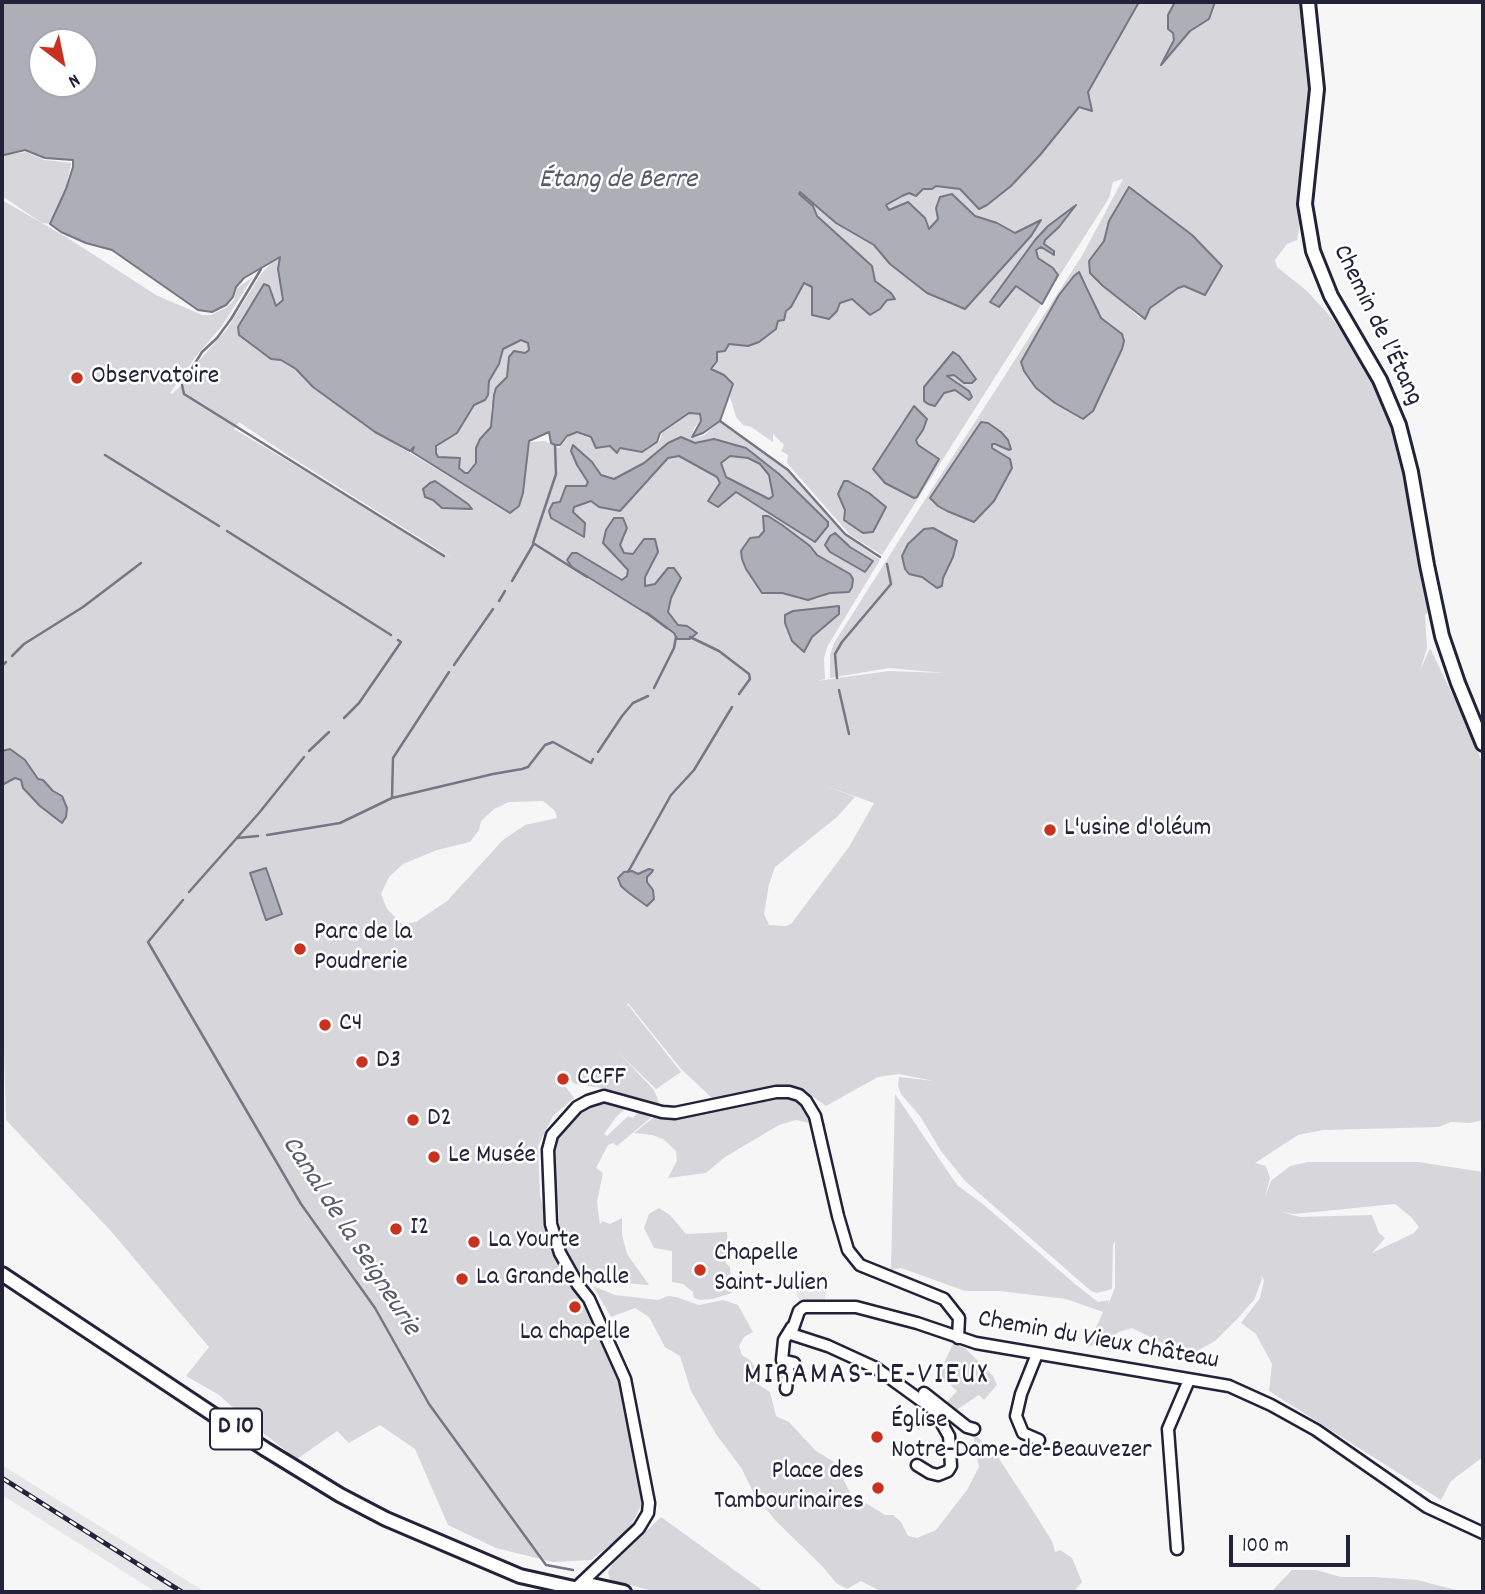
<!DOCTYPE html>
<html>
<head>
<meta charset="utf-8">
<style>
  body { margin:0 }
  #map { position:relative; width:1485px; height:1594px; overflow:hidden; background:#f6f6f7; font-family:Dekko,sans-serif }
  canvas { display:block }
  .frame { position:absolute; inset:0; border:4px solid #22223b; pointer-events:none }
  .north { position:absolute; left:28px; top:28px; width:70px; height:70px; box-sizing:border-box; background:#fff; border:2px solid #a7a7b1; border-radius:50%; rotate:148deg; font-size:19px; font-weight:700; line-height:28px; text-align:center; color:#22223b }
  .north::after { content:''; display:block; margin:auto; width:24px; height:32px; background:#c8321e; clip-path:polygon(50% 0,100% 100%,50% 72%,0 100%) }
  .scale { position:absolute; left:1229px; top:1535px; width:121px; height:32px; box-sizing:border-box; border:4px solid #22223b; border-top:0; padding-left:9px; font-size:21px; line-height:24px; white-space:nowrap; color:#22223b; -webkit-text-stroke:5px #fff; paint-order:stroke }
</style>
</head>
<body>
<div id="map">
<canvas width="1485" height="1594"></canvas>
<div class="frame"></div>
<div class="north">N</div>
<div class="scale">100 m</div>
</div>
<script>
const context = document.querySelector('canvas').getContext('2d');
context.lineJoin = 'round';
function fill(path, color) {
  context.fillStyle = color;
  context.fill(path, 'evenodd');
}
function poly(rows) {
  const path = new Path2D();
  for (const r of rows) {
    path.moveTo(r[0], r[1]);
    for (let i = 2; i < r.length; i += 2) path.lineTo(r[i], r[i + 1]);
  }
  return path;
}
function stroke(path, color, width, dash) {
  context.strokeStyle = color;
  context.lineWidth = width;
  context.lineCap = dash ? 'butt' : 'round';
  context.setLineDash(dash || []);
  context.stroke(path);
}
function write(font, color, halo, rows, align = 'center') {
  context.font = font + ' Dekko,sans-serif';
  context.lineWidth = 5;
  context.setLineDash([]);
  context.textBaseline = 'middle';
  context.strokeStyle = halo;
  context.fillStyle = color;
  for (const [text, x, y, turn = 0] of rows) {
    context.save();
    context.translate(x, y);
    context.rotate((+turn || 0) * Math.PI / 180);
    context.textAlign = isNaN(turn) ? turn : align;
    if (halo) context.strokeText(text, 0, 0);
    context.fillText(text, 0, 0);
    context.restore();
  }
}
fill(poly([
  [792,1281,826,1282,825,1301,799,1301],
  [2,1465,205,1592,156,1592,2,1495]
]), '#e6e6e9');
fill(poly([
  [1139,2,1175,2,1168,15,1168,28,1173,33,1174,40,1165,60,1190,31,1209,19,1215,2,1300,2,1309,100,1300,178,1299,230,1297,240,1287,244,1275,260,1277,267,1307,291,1331,317,1368,368,1389,414,1405,481,1428,612,1425,615,1427,648,1420,671,1430,648,1470,731,1483,765,1483,1120,1470,1123,1451,1122,1439,1127,1323,1130,1298,1135,1255,1163,1266,1166,1270,1178,1265,1197,1271,1181,1290,1166,1308,1162,1418,1162,1483,1172,1483,1457,1451,1481,1441,1500,1269,1391,1272,1364,1256,1334,1241,1323,1260,1298,1264,1280,1260,1274,1262,1279,1254,1300,1238,1318,1215,1341,1188,1356,1132,1328,1119,1332,1110,1339,1087,1347,1103,1312,1066,1299,1000,1291,965,1291,901,1268,891,1270,895,1094,957,1185,984,1205,1075,1284,1098,1302,1109,1300,1108,1305,1115,1288,1115,1241,1113,1245,1112,1289,1097,1293,1091,1291,965,1181,941,1151,920,1116,901,1094,898,1086,899,1077,934,1081,899,1074,878,1077,826,1106,801,1088,780,1086,714,1100,681,1069,628,1003,625,1009,628,1005,681,1072,656,1089,618,1052,654,1090,661,1108,602,1088,575,1084,569,1079,565,1086,574,1098,553,1116,538,1146,540,1196,559,1258,589,1305,617,1362,622,1402,637,1465,642,1504,628,1531,591,1560,553,1562,496,1548,448,1525,415,1449,380,1425,349,1443,337,1431,297,1459,250,1423,219,1395,186,1376,209,1347,110,1230,6,1120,2,982,2,200,71,240,156,295,202,315,211,315,227,307,234,300,237,288,253,277,222,326,196,356,170,393,172,394,187,380,198,362,227,329,261,274,278,256,281,257,278,269,284,299,276,307,269,286,247,311,239,327,240,335,297,369,313,387,375,432,510,513,530,442,545,441,559,448,569,436,576,433,591,439,596,449,610,447,617,454,622,448,642,453,660,441,662,433,689,414,699,415,700,421,694,428,691,438,703,436,720,422,788,471,844,534,880,560,827,647,824,658,825,679,817,681,889,671,945,673,889,668,830,678,830,655,834,643,919,509,1083,254,1123,179,1113,182,1109,198,882,555,850,535,787,463,788,455,781,451,784,445,773,434,773,442,751,427,743,425,736,417,729,393,732,383,711,369,717,352,729,344,748,345,758,342,776,329,778,321,791,307,804,283,812,287,837,311,840,303,853,299,880,309,891,293,875,281,817,216,813,206,798,194,800,191,836,223,874,245,890,264,999,271,1031,236,1040,221,1015,233,997,223,975,216,952,194,936,208,938,219,928,229,889,210,886,206,901,196,923,189,932,189,936,186,960,189,979,209,1040,155,1079,106,1091,111,1091,100,1088,92],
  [1129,187,1192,235,1221,266,1210,287,1190,289,1184,286,1178,288,1150,308,1145,319,1140,318,1091,273,1089,262,1104,241,1109,221],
  [1076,205,1059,227,1045,240,1044,244,1054,250,1052,255,1041,247,1036,250,1038,258,1057,271,1057,277,1042,303,1016,286,1002,305,997,306,990,301,1035,240,1048,226],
  [1074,276,1087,285,1101,318,1122,349,1093,411,1078,417,1044,395,1027,352,1043,321],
  [941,365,972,383,954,375,946,375,969,391,969,400,956,390,944,393,924,387],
  [911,410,927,421,916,440,918,445,929,454,934,455,938,461,917,497,885,483,873,469,910,416],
  [239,422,289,456,455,560,234,429],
  [1000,432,1000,447,992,444,992,449,1000,452,931,498],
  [714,439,746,448,779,474,828,522,815,541,736,491,712,493,720,483,717,477,679,456,668,458,620,511,599,507,591,501,573,507,575,533,551,517,560,502,575,488,586,486,588,482,577,465,571,451,592,462,601,475,614,479,644,463,668,443,688,440,695,443,705,442],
  [844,481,848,481,873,532,863,533,844,520,845,510,841,484],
  [768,516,810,546,849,592,830,593,817,599,801,599,782,593,762,593,742,559,741,551,750,539,759,537,764,531,763,517],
  [933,528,949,566,943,578,942,586,922,577,908,544,924,529],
  [626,535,620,545,623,553,633,554,652,565,645,577,645,586,654,584,668,568,681,578,671,598,668,612,678,625,687,626,697,632,649,615,572,567,569,555,577,553,622,580,627,576,628,571,603,543],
  [844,542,873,560,865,571,830,552],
  [793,611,839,614,812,637,807,649],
  [823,785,874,803,849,847,791,924,786,926,769,925,764,914,769,884,775,867,837,817,855,797],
  [543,801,555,811,557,818,525,825,503,840,447,901,416,922,402,924,387,909,381,894,389,877,403,864,437,850,470,842,479,830,481,821,494,809,509,802],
  [649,869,652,872,647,877,647,882,653,890,647,906,629,893,638,874],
  [1395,1204,1411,1217,1419,1227,1414,1233,1372,1253,1385,1238,1379,1233,1372,1215,1300,1217,1281,1212,1294,1214],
  [26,152,45,160,71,163,66,189,50,224,42,223,2,196,2,153,4,155],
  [521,340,528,343,529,350,525,353,514,351,509,357,507,377,496,388,491,407,491,427,487,430,477,454,476,463,468,473,465,473,459,467,438,457,436,453,436,446,457,433,475,405,485,400,488,395,489,381,499,364,503,349,512,343],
  [730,456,748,458,760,464,769,475,773,496,769,499,726,477,720,462],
  [784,1094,797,1098,807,1108,809,1123,796,1120,779,1125,725,1157,706,1173,668,1178,677,1161,676,1151,663,1139,652,1135,634,1133,658,1114],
  [605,1099,634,1107,624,1110,617,1116,604,1134,607,1136,628,1116,633,1118,640,1110,655,1114,617,1146,613,1143,608,1145,596,1168,603,1173,597,1202,600,1225,602,1221,610,1224,622,1218,622,1235,627,1254,649,1285,583,1280,565,1248,560,1229,558,1203,551,1163,554,1138,575,1115,592,1102],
  [659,1208,670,1215,686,1234,727,1232,729,1254,725,1262,730,1267,732,1293,713,1299,700,1300,694,1298,693,1292,683,1284,672,1282,672,1251,654,1248,644,1228,649,1214],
  [593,1286,615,1295,658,1300,668,1296,676,1297,699,1305,723,1300,738,1305,753,1332,744,1337,739,1346,742,1355,750,1360,755,1368,759,1385,770,1392,776,1416,789,1422,816,1451,834,1462,851,1494,885,1515,893,1515,901,1522,908,1536,917,1538,936,1530,967,1490,979,1467,973,1433,996,1454,1037,1517,1052,1541,1055,1552,1060,1550,1072,1558,1082,1582,1073,1592,882,1592,861,1581,847,1589,836,1583,824,1568,774,1519,753,1492,742,1469,716,1434,691,1391,680,1356,665,1347,649,1317,635,1308,611,1317],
  [953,1344,965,1348,993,1376,997,1385,984,1400,979,1395,955,1411,946,1403,957,1391,936,1372,945,1361],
  [661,1517,762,1590,763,1592,657,1592,610,1580,608,1572,614,1562],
  [1292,1570,1316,1570,1341,1577,1374,1577,1417,1580,1464,1592,1271,1592]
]), '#d7d7db');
const water = poly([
  [2,2,1139,2,1088,92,1092,111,1079,107,1040,155,1011,186,987,205,979,209,960,189,936,186,932,189,923,189,916,196,909,193,902,196,886,205,889,210,908,202,925,218,929,229,938,219,936,208,940,197,952,194,975,216,997,223,1015,233,1041,220,1031,236,965,309,927,293,890,264,874,245,836,223,800,192,799,194,813,206,817,216,872,266,875,281,891,293,895,299,887,300,880,309,870,315,852,299,840,303,837,311,829,319,812,315,812,287,804,283,791,307,786,311,784,320,778,321,776,329,759,342,748,346,729,344,725,351,717,352,717,361,711,369,724,375,733,384,720,421,703,433,692,437,701,421,700,414,689,413,660,433,657,442,642,452,620,448,617,453,610,446,596,448,591,437,577,432,567,436,560,445,555,445,551,443,549,432,529,441,523,493,519,506,510,513,412,452,414,447,410,451,375,432,313,387,296,369,281,360,271,359,239,335,238,327,264,284,269,286,276,306,283,300,278,269,280,257,244,278,236,287,233,297,226,305,212,312,198,310,112,250,86,243,61,232,50,224,66,189,73,167,73,160,45,158,25,150,4,155,2,152,2,2],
  [42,42,84,42,84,84,42,84,42,42],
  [521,340,528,343,529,350,525,353,514,351,509,357,507,377,496,388,494,395,491,427,480,439,476,448,476,463,468,473,465,473,459,468,460,458,438,457,436,453,436,446,457,433,474,405,485,400,488,395,489,381,499,364,503,349,521,340],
  [1175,2,1215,2,1209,19,1190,31,1161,65,1174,40,1173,33,1168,29,1168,15,1175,2],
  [1129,187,1192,235,1222,266,1205,295,1184,286,1178,288,1150,308,1145,319,1103,286,1090,273,1089,261,1104,241,1109,221,1129,187],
  [1076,205,1059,227,1045,240,1044,244,1054,251,1054,255,1041,247,1036,250,1038,258,1053,268,1058,275,1042,304,1016,286,999,307,990,302,1035,240,1048,226,1076,205],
  [1079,272,1101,318,1122,334,1124,341,1122,349,1093,411,1083,419,1055,403,1036,388,1024,371,1021,362,1059,295,1074,276,1079,272],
  [953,352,959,356,976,379,972,383,964,383,954,375,947,376,969,391,972,397,969,400,955,390,944,393,935,406,928,404,924,401,924,387,953,352],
  [914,406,927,419,923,430,916,440,918,445,939,459,917,497,914,498,885,483,873,469,914,406],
  [981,422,988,423,1001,432,1008,440,1011,449,1009,450,995,444,992,444,992,448,1010,459,1012,468,994,501,974,522,947,511,938,506,930,498,981,422],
  [681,437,695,443,714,439,746,448,779,474,828,522,828,526,815,542,736,492,718,507,708,501,720,483,717,477,679,456,668,458,620,511,599,507,591,501,574,507,573,512,585,523,584,537,551,518,549,511,553,503,560,502,566,486,586,486,588,482,577,465,571,451,573,445,592,462,601,475,614,479,644,463,668,443,681,437],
  [730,456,748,458,760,464,769,475,773,496,769,499,726,477,721,463,730,456],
  [435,481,468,504,472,509,442,508,433,500,425,497,423,489,430,483,435,481],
  [844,481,848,481,869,493,886,507,873,532,863,533,844,520,845,510,838,494,844,481],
  [763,516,768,516,782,525,810,546,817,555,850,574,853,579,852,587,849,592,830,593,808,600,782,593,762,593,746,569,742,559,741,551,750,538,759,537,764,531,763,516],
  [614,518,623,518,627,528,620,545,624,553,633,554,644,539,655,539,658,552,645,577,645,586,655,584,668,568,674,568,681,578,671,598,668,612,678,625,687,626,697,633,690,639,677,639,674,633,649,615,572,567,567,560,572,553,577,553,622,580,627,576,628,570,603,543,606,530,614,518],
  [933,528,957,541,953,557,943,578,942,586,937,588,922,577,909,574,905,569,902,556,908,544,924,529,933,528],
  [835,533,850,547,873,561,865,572,830,552,825,545,830,536,835,533],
  [839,606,839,614,812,637,804,652,792,641,785,623,785,615,793,611,839,606],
  [10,749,25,760,38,779,43,780,53,791,62,796,67,808,66,817,62,823,40,806,23,788,21,780,15,778,2,785,2,751,10,749],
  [266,868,282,914,266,920,250,873,266,868],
  [649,869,653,870,652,872,647,877,647,882,653,890,654,899,647,906,629,893,621,886,618,878,624,872,632,871,638,874,649,869]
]);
fill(water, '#aeaeb7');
stroke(water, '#767685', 2);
stroke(poly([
  [186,378,202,352,217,338,231,319,261,269],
  [182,385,184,394,444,556],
  [720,421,788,470,845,534,880,557],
  [555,445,556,474,533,543,587,577],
  [105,455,219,526],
  [227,531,391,635],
  [512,581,533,545],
  [499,601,505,591],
  [647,613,667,628],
  [690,637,719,651,749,674,750,679,739,694],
  [12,656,24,644,83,607,141,563],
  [454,665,493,609],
  [2,666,6,662],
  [837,678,835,654,842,642,891,584,887,564],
  [654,688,674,648,676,637],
  [839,690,849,734],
  [344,718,359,703,401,642,398,640],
  [309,751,329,732],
  [598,752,622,716,633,703,648,696],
  [392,798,393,758,449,672],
  [267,835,340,823,392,798,493,774,522,769,528,767,545,745,553,742,591,763,593,759],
  [237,838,258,836],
  [628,872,671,795,694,770,732,707],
  [189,892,259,813,304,757],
  [183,900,148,942,301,1204,375,1308,429,1404,546,1565,573,1570]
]), '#767685', 2.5);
const minor = poly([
  [792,1327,784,1340,782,1360,794,1363],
  [1037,1354,1021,1394,1016,1416,1023,1433,1039,1440],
  [786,1389,789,1362],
  [924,1393,967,1427,974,1429],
  [917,1465,930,1473,938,1475,948,1471,951,1466,949,1436,934,1410,876,1368,828,1346,791,1334,799,1311,804,1307,856,1307,917,1323,976,1343,1229,1386,1271,1405,1316,1430,1427,1507,1483,1533],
  [1177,1549,1168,1429,1189,1380],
  [579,1585,639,1528,648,1513,649,1503,625,1379,589,1299,578,1285,560,1253,551,1224,548,1150,552,1135,577,1107,588,1101,604,1096,662,1112,675,1113,776,1092,789,1092,799,1095,806,1101,815,1116,838,1216,848,1250,860,1265,944,1299,959,1318,958,1338]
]);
const major = poly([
  [1308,2,1317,89,1305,204,1313,251,1331,296,1380,380,1399,425,1411,472,1427,565,1442,636,1458,683,1483,744],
  [2,1274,265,1449,340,1495,386,1519,520,1576,592,1592],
  [583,1583,624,1592]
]);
stroke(minor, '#22223b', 15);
stroke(major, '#22223b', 18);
stroke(minor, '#fff', 10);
stroke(major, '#fff', 12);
const rail = poly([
  [2,1478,182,1592]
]);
stroke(rail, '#22223b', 5);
stroke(rail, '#fff', 2.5, [8]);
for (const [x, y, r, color] of [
  [77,378,7,"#c8321e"],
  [1050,830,7,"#c8321e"],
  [300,949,7,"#c8321e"],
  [325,1025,7,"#c8321e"],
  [362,1062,7,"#c8321e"],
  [563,1079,7,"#c8321e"],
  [413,1120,7,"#c8321e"],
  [434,1157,7,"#c8321e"],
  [396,1229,7,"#c8321e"],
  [474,1242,7,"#c8321e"],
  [700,1270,7,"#c8321e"],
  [462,1279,7,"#c8321e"],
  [575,1307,7,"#c8321e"],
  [877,1437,7,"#c8321e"],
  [878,1488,7,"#c8321e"]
]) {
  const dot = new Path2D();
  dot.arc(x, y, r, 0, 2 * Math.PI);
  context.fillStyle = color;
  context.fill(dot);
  stroke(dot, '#fff', 2.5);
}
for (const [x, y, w] of [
  [236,1429,52]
]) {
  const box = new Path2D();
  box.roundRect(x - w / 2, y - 20.5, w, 41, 5);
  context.fillStyle = '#fff';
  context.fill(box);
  stroke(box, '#22223b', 2);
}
write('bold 24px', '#22223b', null, [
  ["D 10",236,1429]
]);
write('26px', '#22223b', '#fff', [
  ["Chemin de l’Étang",1376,326,64],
  ["Chemin du Vieux Château",1098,1342,10]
]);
write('26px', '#22223b', '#fff', [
  ["Observatoire",91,378],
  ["L'usine d'oléum",1064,830],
  ["Parc de la",314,934],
  ["Poudrerie",314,964],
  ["C4",339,1025],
  ["D3",376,1062],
  ["CCFF",577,1079],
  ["D2",427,1120],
  ["Le Musée",448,1157],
  ["I2",410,1229],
  ["La Yourte",488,1242],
  ["Chapelle",714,1255],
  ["Saint-Julien",714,1285],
  ["La Grande halle",476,1279],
  ["La chapelle",575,1334,"center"],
  ["Église",891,1422],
  ["Notre-Dame-de-Beauvezer",891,1452],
  ["Place des",864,1473,"right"],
  ["Tambourinaires",864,1503,"right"]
], 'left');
write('italic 28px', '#5a5a6d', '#fff', [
  ["Étang de Berre",618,182],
  ["Canal de la Seigneurie",349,1237,57]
]);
context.letterSpacing = '2px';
write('30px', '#22223b', '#fff', [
  ["MIRAMAS-LE-VIEUX",867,1378]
]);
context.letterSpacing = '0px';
</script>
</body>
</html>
